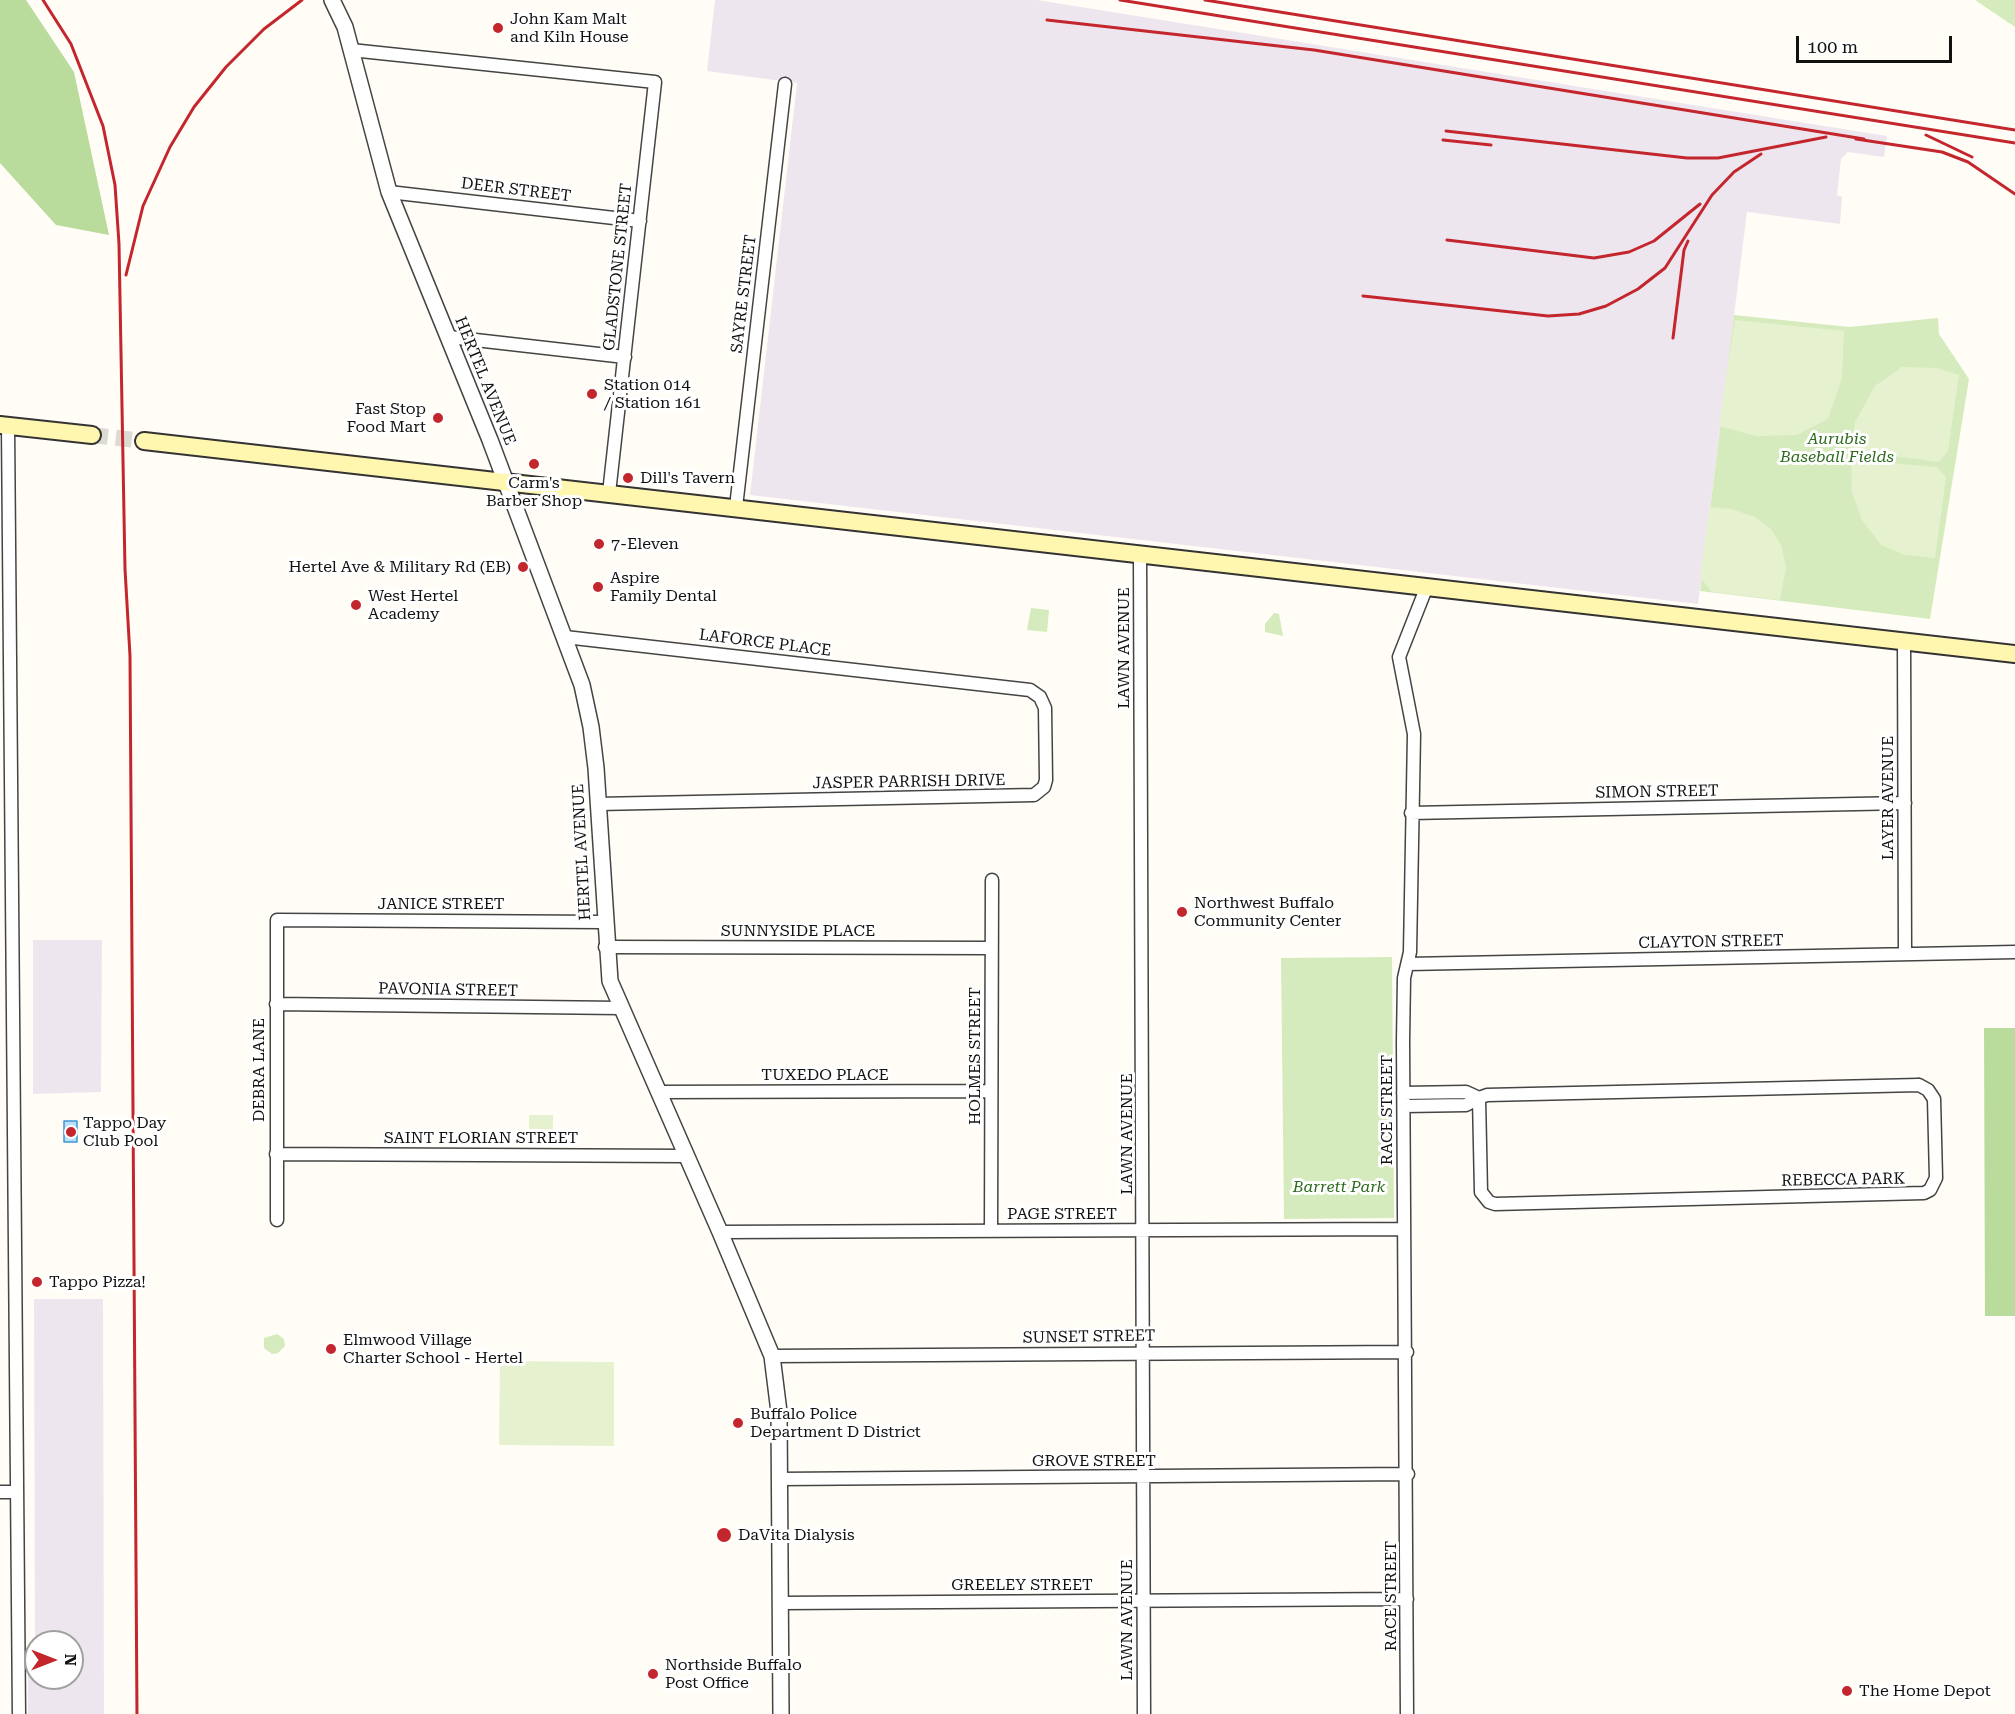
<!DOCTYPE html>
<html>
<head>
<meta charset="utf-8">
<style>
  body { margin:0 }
  #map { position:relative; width:2015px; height:1714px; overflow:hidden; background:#fffdf5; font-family:"Roboto Serif",serif }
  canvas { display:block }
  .north { position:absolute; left:24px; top:1630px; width:60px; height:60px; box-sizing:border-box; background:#fff; border:2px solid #a0a0a0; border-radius:50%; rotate:90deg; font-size:16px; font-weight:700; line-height:24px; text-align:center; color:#111 }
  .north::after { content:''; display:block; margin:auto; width:21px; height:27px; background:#c4262e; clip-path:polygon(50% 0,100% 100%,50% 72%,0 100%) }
  .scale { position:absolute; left:1796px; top:36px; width:156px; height:27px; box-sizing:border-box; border:3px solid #111; border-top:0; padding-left:8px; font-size:18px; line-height:21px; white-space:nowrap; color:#111; -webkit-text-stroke:4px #fff; paint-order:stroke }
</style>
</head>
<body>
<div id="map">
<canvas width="2015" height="1714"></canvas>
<div class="north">N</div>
<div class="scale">100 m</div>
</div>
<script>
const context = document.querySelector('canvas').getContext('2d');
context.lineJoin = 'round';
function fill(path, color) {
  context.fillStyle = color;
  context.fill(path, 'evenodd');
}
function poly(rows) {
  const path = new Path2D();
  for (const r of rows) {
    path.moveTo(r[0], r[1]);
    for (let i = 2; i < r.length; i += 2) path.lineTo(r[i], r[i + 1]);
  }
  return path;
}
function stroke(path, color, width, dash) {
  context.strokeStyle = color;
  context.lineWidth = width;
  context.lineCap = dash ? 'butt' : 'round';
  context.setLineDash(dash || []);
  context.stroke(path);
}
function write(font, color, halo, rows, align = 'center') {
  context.font = font + ' "Roboto Serif",serif';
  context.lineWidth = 6;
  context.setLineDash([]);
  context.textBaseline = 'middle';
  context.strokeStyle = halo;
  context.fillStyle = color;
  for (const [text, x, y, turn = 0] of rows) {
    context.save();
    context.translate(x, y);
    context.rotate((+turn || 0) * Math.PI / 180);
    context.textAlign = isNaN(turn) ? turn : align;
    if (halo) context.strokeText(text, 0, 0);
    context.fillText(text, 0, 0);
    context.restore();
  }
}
fill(poly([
  [715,0,1037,0,1887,136,1884,157,1848,152,1841,159,1837,195,1842,197,1840,224,1747,212,1698,604,750,495,797,83,707,71],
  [33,940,102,940,101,1092,33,1094],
  [34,1299,103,1299,104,1714,28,1714,28,1660,35,1655],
  [36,1642,72,1642,72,1678,36,1678]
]), '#eee6ef');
fill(poly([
  [1975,0,2015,0,2015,27],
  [1734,315,1849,327,1938,318,1939,334,1969,379,1930,619,1700,591],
  [1031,608,1049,610,1047,632,1027,630],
  [1274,613,1279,614,1283,636,1265,632,1265,624],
  [1392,957,1394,1218,1284,1219,1281,958],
  [277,1334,284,1339,285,1346,278,1353,272,1354,264,1348,264,1338]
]), '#d5ebbd');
fill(poly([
  [0,0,26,0,74,72,109,235,56,225,0,163],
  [1984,1028,2015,1028,2015,1316,1985,1316]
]), '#b9dc9c');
fill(poly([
  [1735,320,1844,331,1842,378,1828,419,1797,435,1756,436,1719,426],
  [1902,367,1937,368,1959,375,1948,451,1939,462,1851,450,1855,422,1875,386],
  [1851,460,1937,467,1946,477,1935,558,1905,555,1881,545,1862,520,1852,493],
  [1710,507,1731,509,1755,517,1771,529,1782,547,1786,568,1780,600,1712,592,1700,577],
  [529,1115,553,1115,553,1133,529,1133],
  [500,1361,614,1362,614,1446,499,1445]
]), '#e6f2cf');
const water = poly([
  [64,1121,77,1121,77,1142,64,1142,64,1121]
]);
fill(water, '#b9e0f7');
stroke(water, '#3f96cf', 1.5);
stroke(poly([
  [92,435,144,441]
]), '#dbdad3', 16, [16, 8]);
const minor = poly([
  [351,50,655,82,609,493],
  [389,192,640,221],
  [449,337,625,357],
  [8,426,19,1714],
  [736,507,785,84],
  [1140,553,1144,1714],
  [565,637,1030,690,1040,697,1045,708,1046,780,1044,787,1034,795,598,804],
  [1904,641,1905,954],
  [1411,813,1905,803],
  [605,947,991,948],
  [1408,964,2015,952],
  [276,1004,620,1008],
  [1919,1085,1928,1090,1934,1099,1936,1178,1930,1190,1924,1193,1495,1204,1489,1202,1481,1192,1479,1098,1487,1095,1919,1085],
  [658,1092,991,1091],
  [1403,1093,1466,1092,1479,1098],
  [1404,1106,1466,1105,1479,1098],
  [276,1154,686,1156],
  [277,1220,277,920,604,922],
  [991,1231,992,880],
  [720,1232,1404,1229],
  [772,1356,1407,1352],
  [780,1479,1408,1474],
  [0,1492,17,1492],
  [781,1603,1407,1599],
  [1407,1714,1403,1041,1404,978,1410,952,1414,734,1399,657,1427,586]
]);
const tertiary = poly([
  [332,0,345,27,389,192,490,440,582,685,591,727,596,768,610,981,720,1232,772,1356,779,1412,781,1714]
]);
const secondary = poly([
  [0,425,92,435],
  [144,441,2015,654]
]);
stroke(minor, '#444', 15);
stroke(tertiary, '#444', 18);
stroke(secondary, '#333', 20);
stroke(minor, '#fff', 12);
stroke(tertiary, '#fff', 15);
stroke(secondary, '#fff6b0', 16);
stroke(poly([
  [43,0,71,44,103,126,115,185,119,244,125,569,130,656,137,1714],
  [1120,0,2015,143],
  [1205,0,2015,130],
  [1047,20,1314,50,1864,139],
  [1446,131,1687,158,1718,158,1826,137],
  [1926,135,1972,157],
  [1856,139,1942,152,1968,162,2015,194],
  [1443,140,1491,145],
  [1447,240,1594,258,1629,252,1654,241,1700,204],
  [126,275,143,206,170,147,194,107,226,67,264,29,302,0],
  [1363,296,1548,316,1579,314,1606,306,1638,289,1665,268,1712,195,1734,172,1761,154],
  [1673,338,1684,250,1688,241]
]), '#c4262e', 3);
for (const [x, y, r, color] of [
  [498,28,6,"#c4262e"],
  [592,394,6,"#c4262e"],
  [438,418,6,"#c4262e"],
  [534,464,6,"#c4262e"],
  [628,478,6,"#c4262e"],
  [599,544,6,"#c4262e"],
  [523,567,6,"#c4262e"],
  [598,587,6,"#c4262e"],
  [356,605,6,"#c4262e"],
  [1182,912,6,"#c4262e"],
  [71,1132,6,"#c4262e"],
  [37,1282,6,"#c4262e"],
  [331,1349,6,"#c4262e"],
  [738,1423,6,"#c4262e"],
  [724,1535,8,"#c4262e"],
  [653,1674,6,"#c4262e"],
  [1847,1691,6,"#c4262e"]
]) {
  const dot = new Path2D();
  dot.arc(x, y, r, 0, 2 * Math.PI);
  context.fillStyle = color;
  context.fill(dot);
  stroke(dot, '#fff', 2);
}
write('16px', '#111', '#fff', [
  ["John Kam Malt",510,19],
  ["and Kiln House",510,37],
  ["Station 014",604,385],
  ["/ Station 161",604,403],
  ["Fast Stop",426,409,"right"],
  ["Food Mart",426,427,"right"],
  ["Dill's Tavern",640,478],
  ["Carm's",534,483,"center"],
  ["Barber Shop",534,501,"center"],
  ["7-Eleven",611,544],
  ["Hertel Ave & Military Rd (EB)",511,567,"right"],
  ["Aspire",610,578],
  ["Family Dental",610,596],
  ["West Hertel",368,596],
  ["Academy",368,614],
  ["Northwest Buffalo",1194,903],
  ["Community Center",1194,921],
  ["Tappo Day",83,1123],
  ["Club Pool",83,1141],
  ["Tappo Pizza!",49,1282],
  ["Elmwood Village",343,1340],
  ["Charter School - Hertel",343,1358],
  ["Buffalo Police",750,1414],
  ["Department D District",750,1432],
  ["DaVita Dialysis",738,1535],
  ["Northside Buffalo",665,1665],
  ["Post Office",665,1683],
  ["The Home Depot",1859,1691]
], 'left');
write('16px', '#111', '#fff', [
  ["DEER STREET",516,190,7],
  ["GLADSTONE STREET",618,267,-84],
  ["SAYRE STREET",744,294,-83],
  ["HERTEL AVENUE",485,381,68],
  ["LAFORCE PLACE",765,643,7],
  ["LAWN AVENUE",1124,648,-90],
  ["JASPER PARRISH DRIVE",909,782,-1],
  ["SIMON STREET",1657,792,-1],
  ["LAYER AVENUE",1888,798,-90],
  ["HERTEL AVENUE",582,852,-93],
  ["JANICE STREET",441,904],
  ["SUNNYSIDE PLACE",798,931],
  ["CLAYTON STREET",1711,942,-1],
  ["PAVONIA STREET",448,990,1],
  ["HOLMES STREET",975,1056,-90],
  ["DEBRA LANE",259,1070,-90],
  ["TUXEDO PLACE",825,1075],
  ["RACE STREET",1387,1110,-90],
  ["LAWN AVENUE",1127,1134,-90],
  ["SAINT FLORIAN STREET",481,1138],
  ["REBECCA PARK",1843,1180,-1],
  ["PAGE STREET",1062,1214],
  ["SUNSET STREET",1089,1337,-1],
  ["GROVE STREET",1094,1461],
  ["GREELEY STREET",1022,1585],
  ["RACE STREET",1391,1596,-90],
  ["LAWN AVENUE",1127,1620,-90]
]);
write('italic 16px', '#2f6b1f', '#fff', [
  ["Aurubis",1837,439],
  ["Baseball Fields",1837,457],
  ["Barrett Park",1339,1187]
]);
</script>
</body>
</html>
